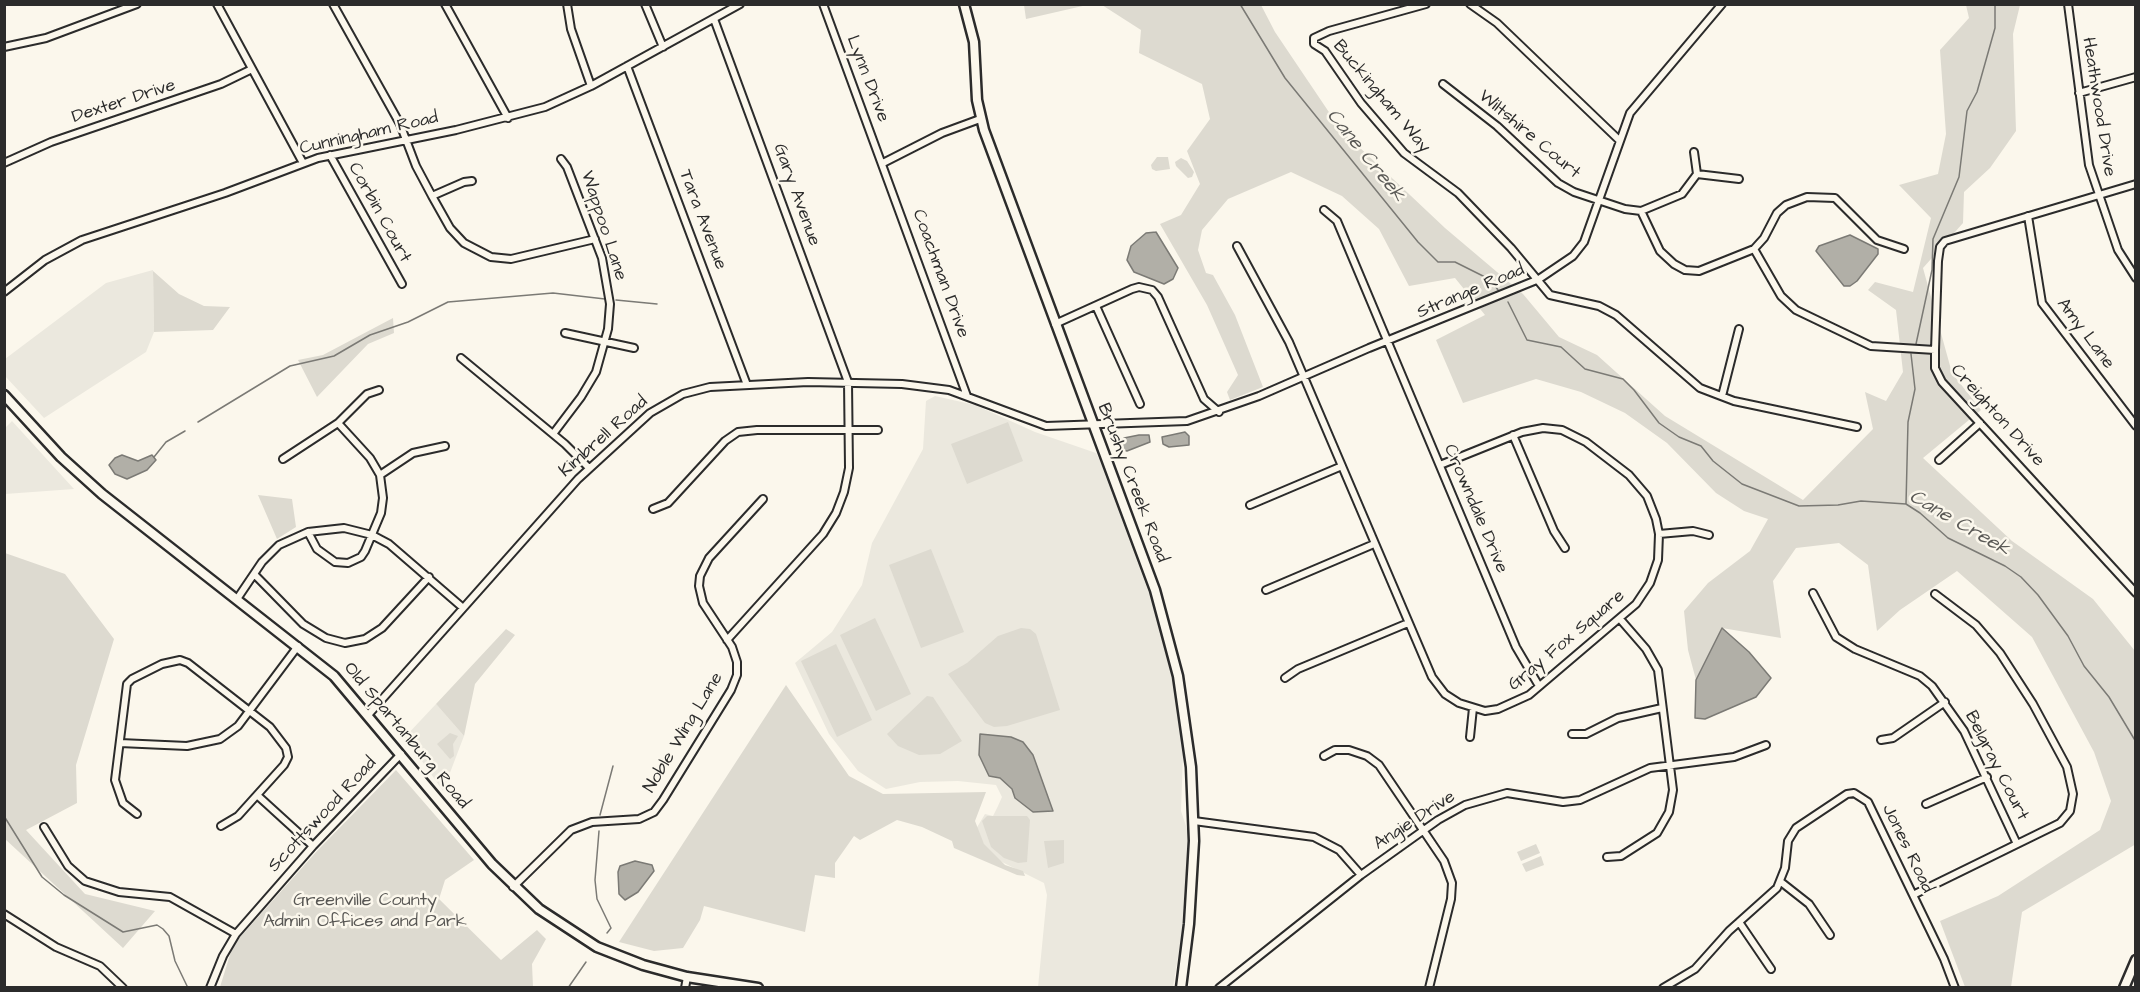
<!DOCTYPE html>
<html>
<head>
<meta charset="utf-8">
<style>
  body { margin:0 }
  #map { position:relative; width:2140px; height:992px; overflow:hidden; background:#fbf7ec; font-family:"Architects Daughter",sans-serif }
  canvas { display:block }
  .frame { position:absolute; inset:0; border:6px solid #2b2b2b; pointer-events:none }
</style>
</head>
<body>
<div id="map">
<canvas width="2140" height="992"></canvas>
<div class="frame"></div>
</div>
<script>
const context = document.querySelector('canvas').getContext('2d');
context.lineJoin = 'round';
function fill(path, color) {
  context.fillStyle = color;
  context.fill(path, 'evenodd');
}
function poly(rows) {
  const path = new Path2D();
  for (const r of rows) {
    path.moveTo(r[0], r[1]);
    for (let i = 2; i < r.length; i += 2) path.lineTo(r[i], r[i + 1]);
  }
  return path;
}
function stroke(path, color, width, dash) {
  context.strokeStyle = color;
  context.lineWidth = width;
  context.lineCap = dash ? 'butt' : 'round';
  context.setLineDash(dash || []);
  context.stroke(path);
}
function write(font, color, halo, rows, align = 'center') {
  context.font = font + ' "Architects Daughter",sans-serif';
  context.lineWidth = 5;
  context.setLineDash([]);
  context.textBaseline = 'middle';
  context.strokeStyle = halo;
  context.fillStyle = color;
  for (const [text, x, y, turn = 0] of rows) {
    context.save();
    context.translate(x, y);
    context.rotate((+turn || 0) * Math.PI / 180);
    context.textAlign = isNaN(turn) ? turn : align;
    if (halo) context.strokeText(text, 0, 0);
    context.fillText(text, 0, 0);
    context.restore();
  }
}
fill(poly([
  [153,270,154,332,146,352,44,418,5,376,5,359,106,283],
  [935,396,975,405,1035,432,1096,453,1100,461,1153,604,1176,695,1183,755,1181,811,1189,835,1181,939,1173,987,1038,987,1047,895,1044,883,990,856,976,829,985,814,993,816,998,806,1002,797,996,785,958,781,920,782,886,789,858,771,829,734,795,663,832,632,862,585,872,543,923,449,926,401],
  [12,421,74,489,5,494,5,428],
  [436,704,464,736,443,791,405,737]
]), '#ebe8de');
fill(poly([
  [1024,5,1024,4,1087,5,1026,19],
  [1102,5,1261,5,1275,32,1341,130,1445,228,1523,294,1559,337,1597,355,1665,416,1803,500,1873,429,1865,392,1886,401,1903,372,1896,310,1868,290,1875,282,1913,292,1931,218,1899,185,1938,174,1946,134,1940,50,1969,18,1966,5,2020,5,2013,34,2016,131,1990,168,1964,192,1963,223,1923,268,1952,373,1981,410,1923,458,2012,541,2093,599,2135,651,2136,844,2022,912,2011,987,1965,987,1940,921,1998,896,2100,830,2111,801,2094,752,2032,637,1957,571,1900,610,1877,631,1868,565,1839,543,1796,548,1773,581,1781,638,1722,628,1696,680,1688,650,1684,611,1708,583,1750,551,1768,519,1744,511,1716,493,1667,443,1625,413,1581,392,1536,379,1463,403,1436,340,1485,315,1455,278,1409,286,1379,229,1342,196,1291,172,1228,199,1202,230,1198,250,1206,273,1213,275,1235,315,1263,387,1230,400,1227,392,1238,375,1207,305,1160,224,1181,215,1200,184,1187,151,1210,119,1202,84,1139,53,1141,30],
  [1157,157,1168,157,1170,169,1156,171,1152,169,1151,165],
  [1181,158,1187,161,1194,172,1192,177,1188,178,1176,166,1175,162],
  [153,271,179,294,204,306,230,307,213,330,154,332],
  [393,318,394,333,368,344,317,397,298,360,323,355],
  [1008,422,1023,461,967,484,951,444],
  [258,495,292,499,296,527,277,539],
  [931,549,964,632,921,648,889,565],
  [5,553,65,574,114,639,76,765,77,803,26,830,85,894,155,911,123,948,5,839],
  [875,618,911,694,876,711,840,635],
  [1021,628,1030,629,1036,634,1060,710,1007,726,994,727,985,723,948,674,967,663,998,636],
  [506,629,515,635,475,684,464,736,436,704],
  [836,644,872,720,837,737,801,661],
  [786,685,849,776,883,794,986,792,975,821,984,844,1005,865,1023,871,1025,876,1017,875,954,848,952,841,922,827,897,820,860,840,854,836,835,863,835,878,815,875,805,932,704,906,700,920,683,948,654,951,619,942],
  [927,696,933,697,962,741,940,754,919,755,898,746,887,734],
  [450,733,458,736,453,744,454,756,450,759,437,744],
  [396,770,474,860,445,880,439,899,501,960,537,930,546,939,532,964,533,987,220,987,233,945,317,851],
  [987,816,1027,816,1030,820,1027,862,1018,863,1004,858,991,847,982,821],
  [1064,840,1064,863,1048,868,1044,841],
  [1536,844,1540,853,1521,861,1517,852],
  [1541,856,1544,865,1526,872,1522,864]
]), '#dddad0');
const water = poly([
  [1156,232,1178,268,1173,279,1164,284,1134,272,1127,260,1131,246,1146,233,1156,232],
  [1850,235,1878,249,1878,254,1857,281,1850,286,1844,286,1816,251,1819,246,1850,235],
  [1185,432,1189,436,1189,445,1169,447,1163,444,1162,437,1185,432],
  [1139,435,1149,435,1150,442,1127,451,1120,449,1120,443,1124,438,1139,435],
  [122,455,138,461,152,455,156,460,147,470,127,479,115,474,109,465,115,458,122,455],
  [1722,628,1749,652,1771,678,1756,697,1705,719,1695,718,1696,680,1722,628],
  [980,734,1011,737,1023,742,1033,755,1053,811,1033,812,1015,798,1012,789,1000,778,989,776,979,755,980,734],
  [635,861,652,865,654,871,638,892,625,900,619,894,618,872,620,866,635,861]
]);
fill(water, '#b1afa7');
stroke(water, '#7b7a75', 1.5);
stroke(poly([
  [1240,4,1285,78,1418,242,1438,262,1455,262,1491,280,1498,290],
  [616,300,657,304],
  [1508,302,1527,340,1561,347,1585,369,1623,379,1634,390,1659,423,1679,437,1701,446,1713,461,1742,484,1799,506,1838,505,1861,501,1906,504,1920,513,1948,538,2005,566,2021,577,2038,595,2068,636,2084,666,2109,697,2136,742],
  [1916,344,1932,270,1933,239,1959,177,1967,111,1977,92,1995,28,1995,4],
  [198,422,290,366,334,356,370,335,408,322,448,302,553,293,605,299],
  [154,457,166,442,185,431],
  [1906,504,1908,422,1915,389,1911,354],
  [600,815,613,766],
  [4,816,42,877,64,895,123,932,157,925,163,929,169,936,175,961,188,988],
  [599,831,595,880,597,899,611,928,607,933],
  [568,988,586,962]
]), '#7b7a75', 1.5);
const street = poly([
  [217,4,303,163],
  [333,4,400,124,416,166,432,196,450,228,464,243,491,257,511,259,595,239],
  [445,4,508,118],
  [567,4,571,29,591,86],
  [645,4,663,47],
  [823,4,967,396],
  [1426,4,1329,31,1314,38,1314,44,1325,51,1361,103,1404,153,1458,193,1511,248,1550,295,1599,306,1616,315,1700,388,1734,401,1857,427],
  [1470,4,1497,23,1619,140],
  [2068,4,2089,165,2118,250,2136,278],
  [714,19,848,382,849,468,844,492,836,513,823,534,727,640],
  [4,47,46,38,137,4],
  [627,66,747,385],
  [1443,84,1497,126,1558,183,1574,192,1625,209,1641,211,1682,194,1697,174,1694,152],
  [2079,93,2136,77],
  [330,155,402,284],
  [4,163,51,142,221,84,252,69],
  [883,163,942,133,980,119],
  [1697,174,1739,179],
  [2136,184,1945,241,1940,247,1938,261,1935,350,1935,368,1942,382,2136,593],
  [432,196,464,182,472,181],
  [1324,210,1337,221,1516,647,1539,686],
  [1641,211,1660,251,1674,264,1685,270,1699,271,1754,249,1764,238,1777,213,1786,205,1807,197,1835,198,1877,240,1904,249],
  [2028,216,2042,303,2136,426],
  [1237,246,1289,342,1432,677,1445,694,1459,703,1485,711,1498,709,1529,695,1636,604,1650,583,1658,560,1659,534,1656,519,1647,496,1629,475,1586,442,1562,430,1543,428,1522,432,1440,465],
  [1754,249,1781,296,1796,310,1871,346,1935,350],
  [4,292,45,260,82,240,225,193,318,158,456,130,545,107,591,86,740,4],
  [1096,306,1140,404],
  [1055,324,1132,289,1139,287,1152,290,1158,297,1204,399,1219,412],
  [565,333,634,348],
  [461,358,565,444,589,468],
  [1722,396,1739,329],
  [553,434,581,397,596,372,608,329,610,304,602,258,567,167,561,159],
  [1513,435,1554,531,1565,548],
  [283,459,338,423,367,394,379,390],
  [1939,460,1980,423],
  [380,475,413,453,445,446],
  [1250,505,1342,466],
  [653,509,668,503,725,441,738,432,757,430,878,430],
  [308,532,317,549,335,562,348,563,361,557,365,551,381,513,383,498,380,475,370,458,338,423],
  [1659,534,1693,531,1709,535],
  [254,574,303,624,326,638,345,643,365,639,382,628,429,577],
  [1266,590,1374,544],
  [1813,593,1836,637,1855,649,1920,676,1932,686,1964,731,2017,844],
  [237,599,262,562,279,545,308,532,344,528,372,535,389,544,462,607],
  [1285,678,1298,669,1408,623],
  [369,714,578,479,650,413,683,394,710,387,808,382,902,384,949,390,1046,426,1187,421,1259,396,1369,348,1539,279,1573,256,1584,242,1630,113,1722,4],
  [1572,734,1586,734,1618,718,1662,708],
  [1470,737,1473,708],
  [1881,740,1893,738,1945,702],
  [120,743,187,746,220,739,238,726,298,646],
  [1324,756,1335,750,1349,750,1367,756,1379,765,1444,861,1452,883,1451,899,1429,988],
  [257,795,313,846],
  [1926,804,1987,777],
  [137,814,123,803,115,780,127,684,132,679,162,664,180,660,188,663,270,727,286,748,288,757,284,765,238,816,221,826],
  [1194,821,1314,837,1339,850,1361,875],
  [44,827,68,866,85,881,119,892,170,897,236,934],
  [1607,857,1621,856,1657,833,1669,812,1673,790,1658,670,1646,649,1620,619],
  [1781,882,1809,904,1830,935],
  [513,887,571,830,592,822,639,819,654,812,663,800,731,690,737,675,737,662,732,647,703,603,699,586,700,576,709,558,763,499],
  [1913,895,2060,823,2070,811,2073,794,2067,767,2033,704,2000,653,1976,625,1935,594],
  [4,914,56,947,100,966,123,988],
  [1739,922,1771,969],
  [210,988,223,956,236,934,313,846,401,754],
  [685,988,687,977],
  [1219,988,1361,875,1438,820,1465,805,1507,793,1563,802,1580,800,1650,768,1734,757,1766,745],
  [1663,988,1695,969,1729,931,1777,888,1785,868,1788,841,1796,828,1847,794,1854,793,1868,802,1944,959,1955,988]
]);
const secondary = poly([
  [964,4,974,42,977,100,984,130,1155,590,1178,676,1191,767,1194,841,1189,924,1181,988],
  [4,395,61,457,102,494,334,676,492,864,539,909,597,947,643,965,687,977,758,988],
  [2124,988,2136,960]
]);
stroke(street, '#2b2b2b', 10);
stroke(secondary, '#2b2b2b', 13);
stroke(street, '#fbf7ec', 6);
stroke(secondary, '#fbf7ec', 8);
write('18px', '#2b2b2b', '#fbf7ec', [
  ["Lynn Drive",867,79,69],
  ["Buckingham Way",1381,97,50],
  ["Dexter Drive",124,102,-18],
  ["Heathwood Drive",2098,107,81],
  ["Cunningham Road",369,134,-13],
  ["Wiltshire Court",1529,135,40],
  ["Gary Avenue",796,195,70],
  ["Corbin Court",379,213,61],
  ["Tara Avenue",702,220,69],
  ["Wappoo Lane",603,226,72],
  ["Coachman Drive",940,274,70],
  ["Strange Road",1471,292,-23],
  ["Amy Lane",2085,334,53],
  ["Creighton Drive",1997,416,48],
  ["Kimbrell Road",604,437,-42],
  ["Brushy Creek Road",1132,483,69],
  ["Crowndale Drive",1475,509,67],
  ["Gray Fox Square",1567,641,-40],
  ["Noble Wing Lane",684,733,-59],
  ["Old Spartanburg Road",406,736,50],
  ["Belgray Court",1996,766,63],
  ["Scottswood Road",323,815,-47],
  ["Angie Drive",1415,821,-33],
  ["Jones Road",1907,849,64]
]);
write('18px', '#585754', '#fbf7ec', [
  ["Greenville County",365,901],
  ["Admin Offices and Park",365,922]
]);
write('italic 20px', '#5a5956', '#fbf7ec', [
  ["Cane Creek",1365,156,51],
  ["Cane Creek",1959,524,30]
]);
</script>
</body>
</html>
